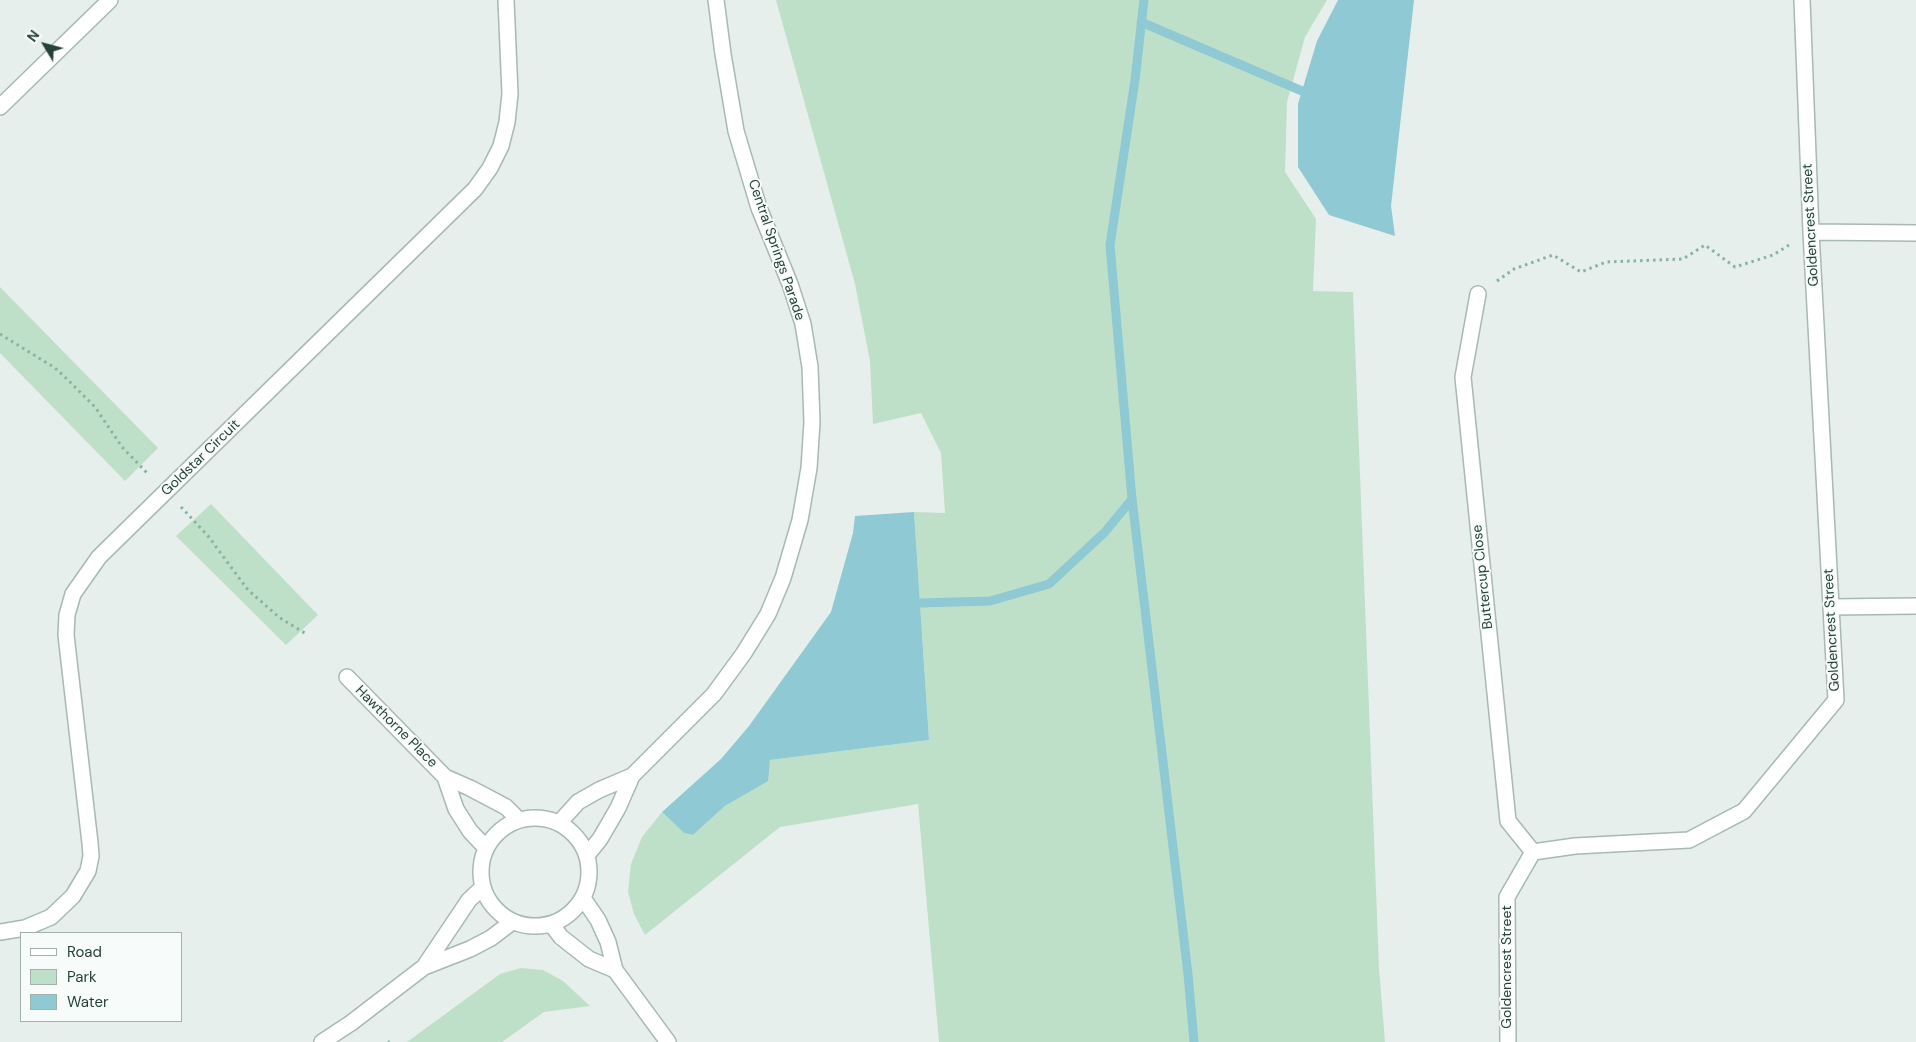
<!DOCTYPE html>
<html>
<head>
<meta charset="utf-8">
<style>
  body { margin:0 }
  #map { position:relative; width:1916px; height:1042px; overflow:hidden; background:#e6efeb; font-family:"DM Sans",sans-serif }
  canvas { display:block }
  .legend { position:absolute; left:20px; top:932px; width:162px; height:90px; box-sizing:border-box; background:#f7fbf9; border:1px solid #a3b1ad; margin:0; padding:6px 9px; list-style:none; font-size:15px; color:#24423a }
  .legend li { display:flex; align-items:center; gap:10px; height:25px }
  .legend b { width:25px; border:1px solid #a3b1ad }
  .north { position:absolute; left:20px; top:20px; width:50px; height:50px; -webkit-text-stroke:4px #f7fbf9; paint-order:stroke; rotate:307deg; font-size:14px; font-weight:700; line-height:20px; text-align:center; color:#24423a }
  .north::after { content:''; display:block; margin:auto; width:18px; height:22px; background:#24423a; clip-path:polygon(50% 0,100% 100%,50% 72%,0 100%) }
</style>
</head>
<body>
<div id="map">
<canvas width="1916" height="1042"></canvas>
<ul class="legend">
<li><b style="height:6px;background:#fff"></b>Road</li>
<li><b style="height:14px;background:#bfe0c8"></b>Park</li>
<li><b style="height:14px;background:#8ec9d4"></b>Water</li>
</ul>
<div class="north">N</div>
</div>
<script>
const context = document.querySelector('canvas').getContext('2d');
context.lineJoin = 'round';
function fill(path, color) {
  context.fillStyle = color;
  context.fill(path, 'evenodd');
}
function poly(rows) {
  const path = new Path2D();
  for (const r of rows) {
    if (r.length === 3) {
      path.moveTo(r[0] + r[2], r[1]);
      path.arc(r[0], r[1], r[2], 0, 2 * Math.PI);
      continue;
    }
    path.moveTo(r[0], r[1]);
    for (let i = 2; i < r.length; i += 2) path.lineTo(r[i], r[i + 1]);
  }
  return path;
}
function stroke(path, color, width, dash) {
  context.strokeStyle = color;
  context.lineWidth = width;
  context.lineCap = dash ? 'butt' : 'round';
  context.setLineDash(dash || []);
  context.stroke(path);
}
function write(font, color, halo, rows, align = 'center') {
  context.font = font + ' "DM Sans",sans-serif';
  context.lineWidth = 4;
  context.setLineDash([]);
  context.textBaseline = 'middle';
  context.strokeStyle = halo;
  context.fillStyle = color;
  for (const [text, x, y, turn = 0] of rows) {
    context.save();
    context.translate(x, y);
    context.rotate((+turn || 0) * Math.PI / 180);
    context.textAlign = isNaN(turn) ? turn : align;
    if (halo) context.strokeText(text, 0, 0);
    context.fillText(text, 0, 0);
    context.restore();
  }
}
fill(poly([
  [776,0,1327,0,1305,37,1287,102,1285,172,1316,219,1313,291,1353,292,1379,968,1385,1042,939,1042,918,804,780,827,645,935,634,914,628,892,631,864,642,837,662,812,684,833,693,835,725,806,767,781,770,760,929,740,914,512,945,513,941,453,921,413,873,424,870,361,855,284],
  [0,287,158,448,125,481,0,353],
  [211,504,318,615,286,645,176,536],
  [521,968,543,970,563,981,590,1006,544,1012,502,1042,407,1042,500,974]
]), '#bfe0c8');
fill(poly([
  [1338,0,1414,0,1391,206,1395,236,1329,215,1298,167,1298,104,1317,41],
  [914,512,929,740,770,760,768,781,725,806,693,835,684,833,662,812,721,759,749,726,831,612,853,533,855,516]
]), '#8ec9d4');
stroke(poly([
  [1144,0,1135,80,1110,245,1132,499,1188,974,1194,1042],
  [1141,22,1302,91],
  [921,603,990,601,1049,584,1105,532,1132,499]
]), '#8ec9d4', 9);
const street = poly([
  [0,107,110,0],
  [1811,232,1916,233],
  [1478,294,1463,377,1508,821,1533,852],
  [1831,607,1916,606],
  [347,677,445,777,470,788,506,807,519,820],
  [445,777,456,809,470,831,486,848],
  [535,872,54],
  [559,823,578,802,599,790,632,776,714,694,744,653,768,614,783,578,800,520,809,468,812,422,810,367,803,324,790,284,759,208,736,131,723,54,716,0],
  [587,855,600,839,618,808,632,776],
  [583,898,598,920,608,942,615,970,668,1042],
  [551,924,561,937,589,959,615,970],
  [0,932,25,928,51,917,73,896,88,871,91,856,90,843,66,635,67,615,73,594,99,557,475,189,490,168,501,146,507,122,510,94,506,0],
  [424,967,469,900,482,888],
  [322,1042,351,1023,424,967,470,949,491,938,512,922],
  [1508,1042,1507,897,1533,852,1575,846,1689,840,1744,811,1836,700,1811,232,1802,0]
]);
stroke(street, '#a8b8b2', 18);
stroke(poly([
  [1497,281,1514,269,1553,255,1581,272,1606,262,1683,259,1705,245,1735,267,1773,255,1789,245],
  [0,334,55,368,68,380,95,407,122,447,149,475],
  [181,507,208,536,248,590,280,618,308,635],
  [388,1041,389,1042]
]), '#86b3a5', 3, [2.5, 4]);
stroke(street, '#fff', 15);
write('14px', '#24423a', '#f7fbf9', [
  ["Goldencrest Street",1811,225,-93],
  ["Central Springs Parade",776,250,71],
  ["Goldstar Circuit",201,458,-44],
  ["Buttercup Close",1483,577,-96],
  ["Goldencrest Street",1832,630,-93],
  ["Hawthorne Place",396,727,45],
  ["Goldencrest Street",1507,967,-90]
]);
</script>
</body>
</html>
